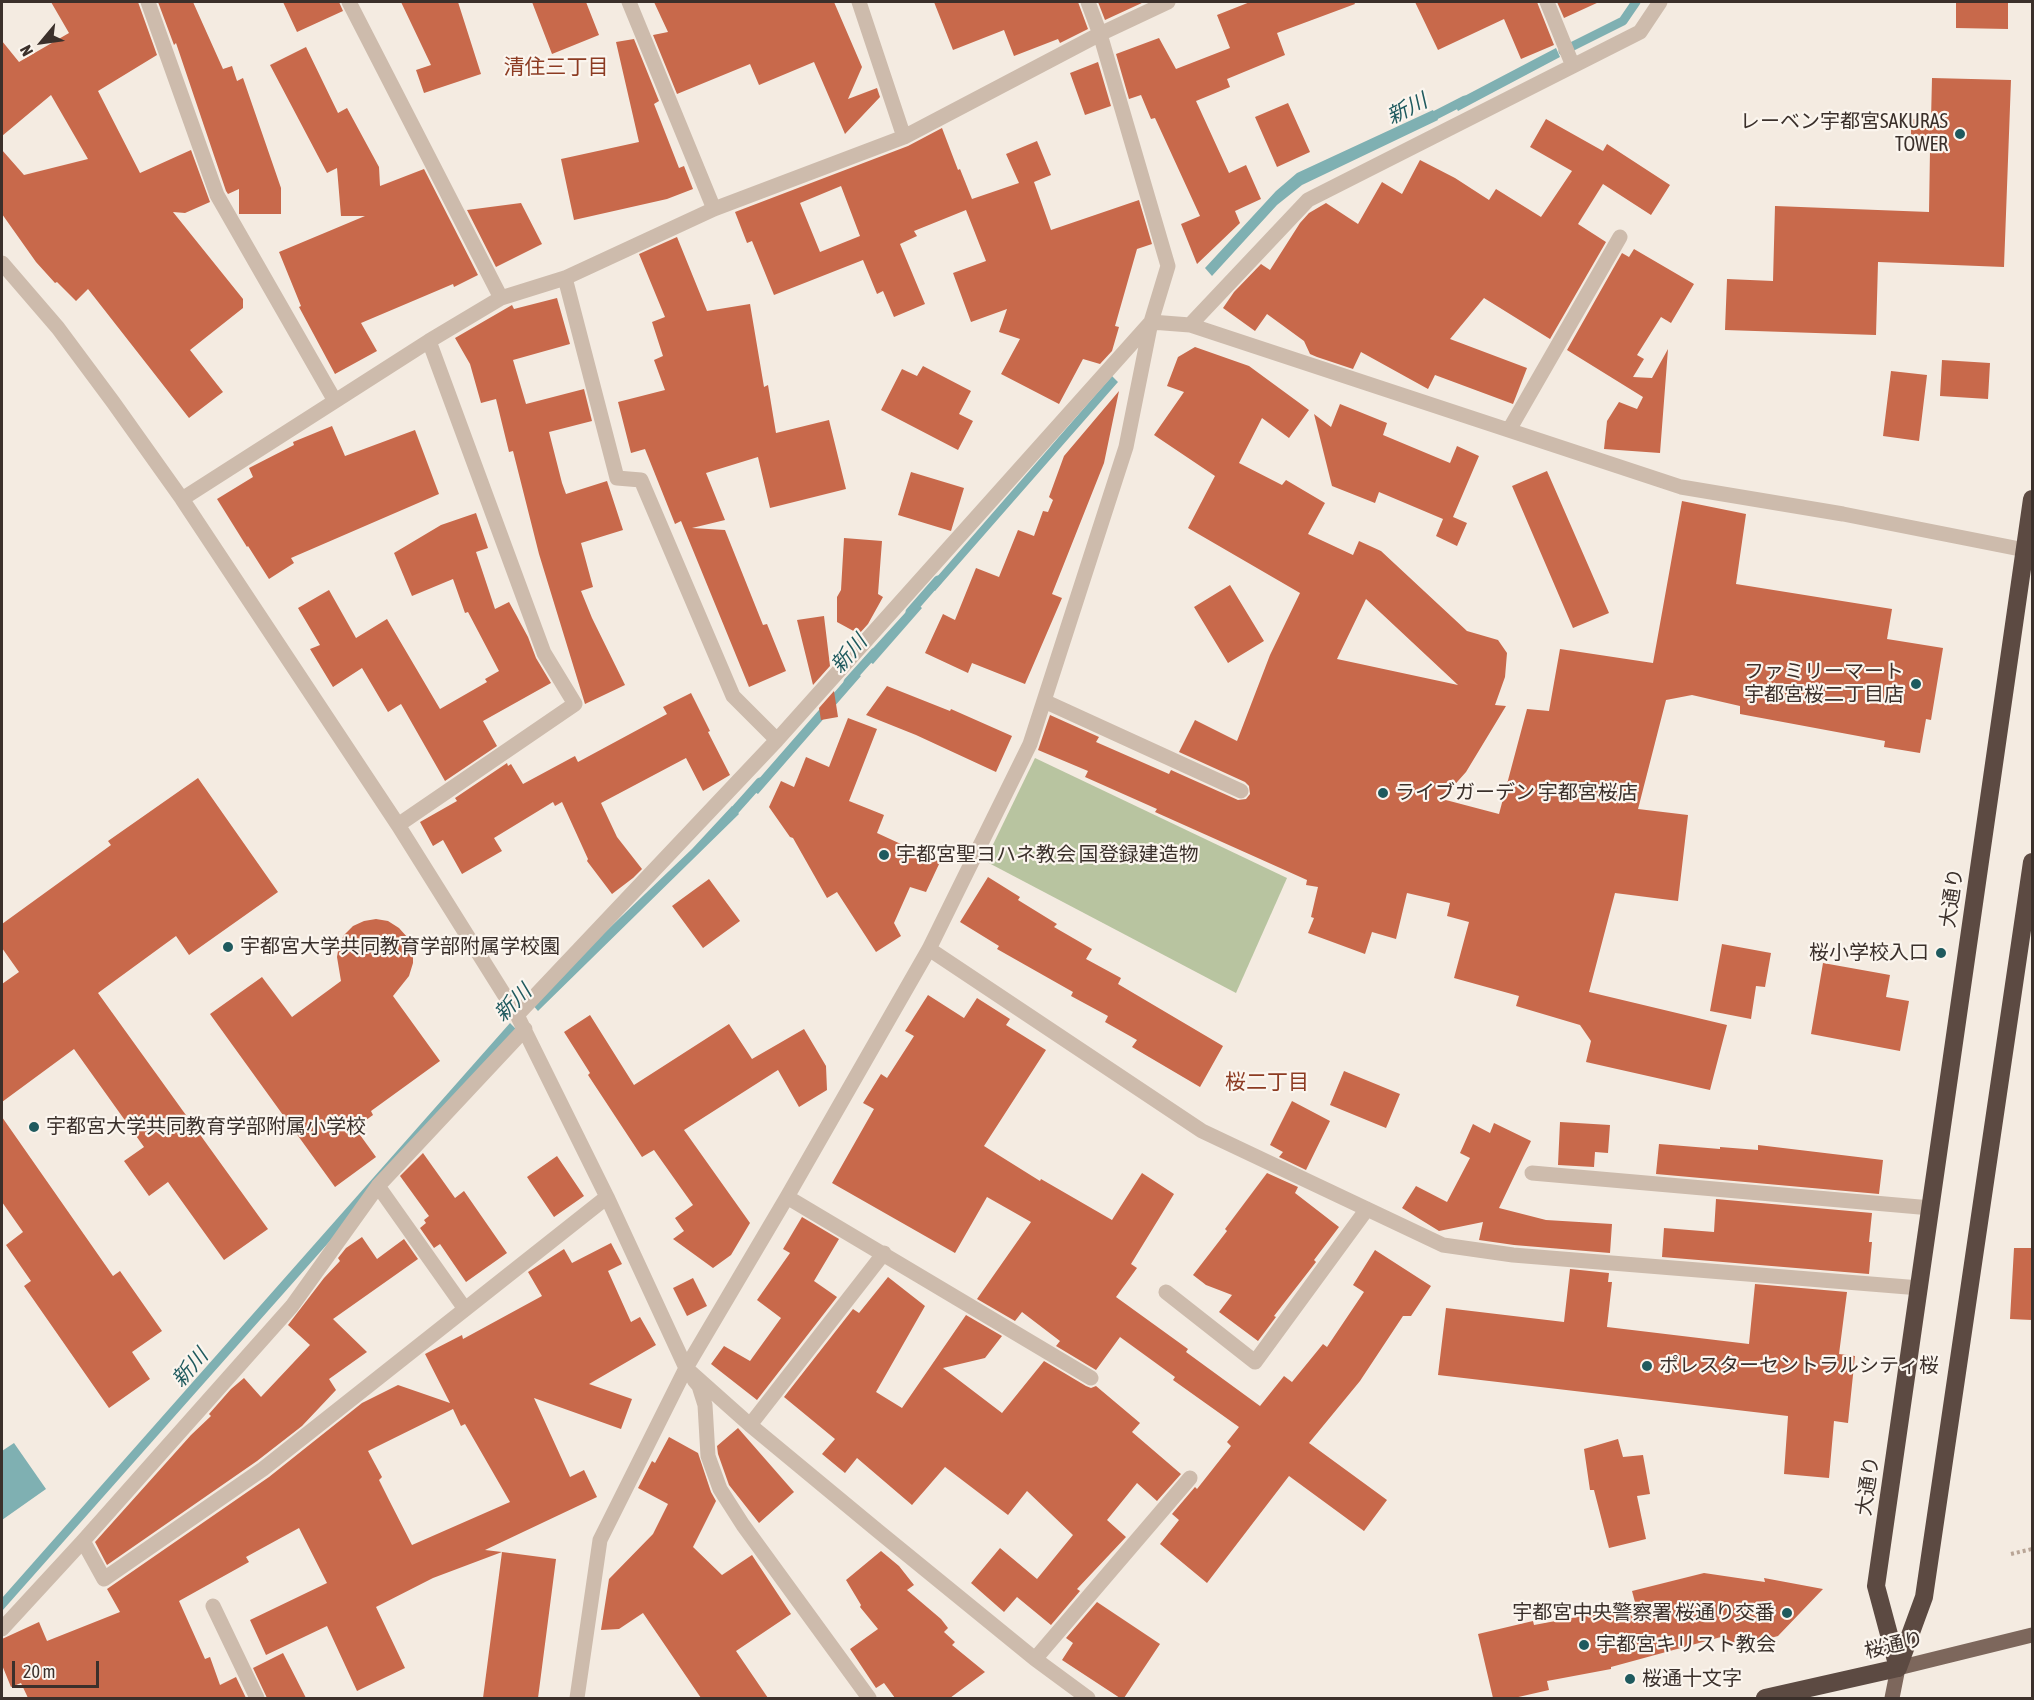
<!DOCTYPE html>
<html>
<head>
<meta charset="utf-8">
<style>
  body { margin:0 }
  #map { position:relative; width:2034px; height:1700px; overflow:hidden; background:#f4ebe1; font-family:"Asap Condensed",sans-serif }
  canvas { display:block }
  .frame { position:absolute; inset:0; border:3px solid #3b302b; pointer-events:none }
  .north { position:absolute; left:12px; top:12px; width:60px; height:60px; -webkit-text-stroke:4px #fbf5ee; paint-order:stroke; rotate:241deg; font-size:16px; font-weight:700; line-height:24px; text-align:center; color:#3b302b }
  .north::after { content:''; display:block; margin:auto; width:21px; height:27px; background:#3b302b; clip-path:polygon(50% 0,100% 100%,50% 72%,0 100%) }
  .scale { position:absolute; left:12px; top:1661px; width:87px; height:27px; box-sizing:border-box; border:3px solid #3b302b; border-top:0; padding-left:8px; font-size:18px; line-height:21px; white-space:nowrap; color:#3b302b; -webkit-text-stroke:4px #fbf5ee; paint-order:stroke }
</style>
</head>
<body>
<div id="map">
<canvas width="2034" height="1700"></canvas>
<div class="frame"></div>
<div class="north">N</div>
<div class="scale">20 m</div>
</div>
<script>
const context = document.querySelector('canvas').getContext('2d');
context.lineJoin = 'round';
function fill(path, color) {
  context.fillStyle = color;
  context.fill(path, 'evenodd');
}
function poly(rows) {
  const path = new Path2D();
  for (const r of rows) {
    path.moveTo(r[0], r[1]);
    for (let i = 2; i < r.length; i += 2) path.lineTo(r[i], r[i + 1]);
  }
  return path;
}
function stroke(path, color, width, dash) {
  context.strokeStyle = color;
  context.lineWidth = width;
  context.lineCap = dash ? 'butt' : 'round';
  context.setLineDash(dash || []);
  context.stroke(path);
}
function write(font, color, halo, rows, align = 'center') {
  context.font = font + ' "Asap Condensed","Noto Sans JP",sans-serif';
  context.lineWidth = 4.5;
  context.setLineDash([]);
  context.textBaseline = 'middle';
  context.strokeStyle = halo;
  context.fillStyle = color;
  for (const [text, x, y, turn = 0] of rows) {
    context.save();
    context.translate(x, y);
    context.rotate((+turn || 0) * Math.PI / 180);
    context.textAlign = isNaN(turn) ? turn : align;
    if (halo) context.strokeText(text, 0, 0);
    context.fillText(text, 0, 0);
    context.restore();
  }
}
fill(poly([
  [1035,758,1287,878,1236,993,985,861]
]), '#b8c4a0');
fill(poly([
  [1556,48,1560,57,1458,111,1453,102],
  [1433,110,1438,120,1302,185,1277,205,1212,276,1205,268,1276,191,1297,173],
  [1112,376,1118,382,935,591,929,586],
  [915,602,922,608,873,664,864,658],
  [853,671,861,676,758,794,750,789],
  [732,806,739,814,538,1011,531,1003,692,849],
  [510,1023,517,1030,2,1611,2,1598],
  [14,1443,46,1489,2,1520,2,1451]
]), '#7fb0b2');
stroke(poly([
  [1563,51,1623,21,1636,2],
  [1426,120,1465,100],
  [910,612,938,580],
  [848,682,875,652],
  [727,819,760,782]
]), '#7fb0b2', 9);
fill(poly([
  [51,2,138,2,157,55,98,91,140,173,191,150,210,202,185,213,173,212,243,299,243,308,190,350,223,392,189,418,88,289,76,301,57,282,55,283,36,262,2,214,2,150,24,175,88,159,51,95,2,136,2,41,19,62,69,33],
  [158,2,193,2,223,69,232,66,237,81,243,78,281,188,281,214,239,214,239,189,228,194,226,191,176,43,174,45],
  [283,2,339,2,343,11,297,32],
  [401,2,458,2,481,74,424,93,416,70,431,65],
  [532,2,586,2,599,35,552,54],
  [654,2,834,2,862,67,848,99,877,88,880,97,845,134,814,62,759,85,750,64,677,94,653,35,668,32],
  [934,2,1078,2,1088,29,1060,43,1058,39,1014,56,1004,30,953,50],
  [1098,2,1144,2,1105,20],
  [1250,2,1354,2,1355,4,1277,33,1285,55,1227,79,1230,87,1196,101,1229,173,1246,165,1261,199,1235,211,1240,223,1197,264,1181,224,1200,216,1155,118,1151,119,1141,95,1129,99,1116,54,1159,38,1176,69,1230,48,1217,15],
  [1415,2,1537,2,1554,45,1521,59,1504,19,1438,50],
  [1557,2,1599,2,1564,18],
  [1956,2,2008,2,2008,29,1956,28],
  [634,39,659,101,654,104,679,168,684,166,693,189,667,199,574,220,561,159,639,142,616,42],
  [306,47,338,113,347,108,379,167,380,186,424,169,478,275,454,287,453,284,361,323,377,351,335,374,299,307,301,306,279,252,365,216,341,216,337,168,327,173,270,65],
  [1098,62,1111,106,1085,115,1070,73],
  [1932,78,2011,80,2004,267,1878,262,1876,335,1725,330,1727,279,1773,281,1775,206,1929,212,1930,150,1911,149,1911,119,1931,120],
  [1288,103,1310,152,1277,167,1255,117],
  [1546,119,1603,151,1607,144,1670,185,1651,215,1603,184,1578,224,1606,242,1550,339,1484,298,1450,339,1527,368,1513,404,1435,375,1428,389,1361,352,1353,369,1317,357,1310,354,1304,341,1267,314,1255,331,1223,308,1234,292,1261,264,1270,270,1300,223,1309,213,1326,203,1358,224,1382,182,1402,194,1420,160,1455,178,1489,200,1496,189,1541,217,1572,171,1530,147],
  [942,128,958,170,960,169,972,199,1019,183,1006,154,1037,141,1051,175,1034,182,1051,230,1139,200,1152,244,1137,249,1115,326,1119,327,1112,351,1100,364,1083,359,1059,404,1001,374,1020,339,999,332,1007,309,971,322,953,273,986,261,966,210,914,231,917,236,900,244,925,304,894,317,883,291,877,294,863,260,774,295,752,241,747,243,735,212,908,146],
  [841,186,860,236,820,252,800,203],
  [521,203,542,244,496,267,467,210],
  [677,237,707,311,750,304,764,387,768,385,776,433,829,420,846,489,770,508,758,457,706,473,725,520,692,528,725,530,763,625,767,624,786,671,749,687,681,521,675,524,645,449,631,453,618,402,665,390,654,360,663,356,652,322,665,317,639,254],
  [1634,249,1694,284,1671,323,1661,317,1637,355,1644,359,1633,377,1652,378,1668,349,1660,453,1604,449,1607,421,1619,402,1637,409,1643,397,1567,350,1622,253,1629,257],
  [557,298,570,344,513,360,526,404,584,389,592,421,549,432,562,483,566,494,607,481,623,530,581,543,593,587,581,591,592,618,625,685,585,704,539,554,513,451,509,452,496,399,481,403,470,364,455,338,512,305,514,309],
  [1195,347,1249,366,1309,410,1289,438,1262,418,1239,463,1282,485,1286,480,1325,503,1308,534,1353,555,1359,541,1381,551,1467,631,1498,640,1507,653,1505,677,1495,705,1506,706,1466,772,1442,799,1499,814,1527,709,1549,711,1560,649,1653,663,1682,501,1746,514,1736,584,1892,609,1887,639,1943,648,1931,720,1926,719,1920,753,1884,747,1885,741,1740,714,1740,706,1692,695,1666,700,1638,809,1688,815,1678,901,1615,893,1589,992,1727,1025,1710,1090,1586,1062,1591,1041,1580,1025,1516,1006,1519,996,1454,978,1469,922,1447,916,1450,903,1407,893,1396,939,1372,932,1365,954,1308,933,1314,918,1311,917,1318,887,1306,885,1307,880,1155,812,1157,809,1085,777,1088,771,1038,750,1050,715,1099,737,1096,742,1169,774,1171,770,1238,800,1246,799,1250,794,1249,786,1245,782,1179,752,1195,720,1237,741,1270,655,1300,593,1188,528,1215,476,1154,435,1184,392,1167,386,1178,357],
  [1366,599,1458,685,1337,659],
  [1942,360,1990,363,1988,399,1940,396],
  [923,366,971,391,959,414,973,421,958,450,881,410,902,369,917,376],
  [1891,371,1927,375,1919,441,1883,436],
  [1119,391,1104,463,1052,594,1062,598,1025,684,972,663,968,673,925,653,943,614,955,620,976,568,999,577,1018,530,1034,536,1043,511,1048,512,1053,500,1049,497,1064,456],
  [1340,404,1387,423,1383,435,1450,463,1457,446,1479,456,1453,517,1467,523,1457,546,1436,536,1443,519,1379,492,1375,503,1332,486,1314,414,1331,427],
  [332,426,345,456,415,430,439,494,291,558,294,563,269,579,248,546,247,547,217,499,253,477,249,468,294,445,293,442],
  [1547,471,1609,613,1573,628,1512,486],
  [911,472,964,488,951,531,898,515],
  [476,513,488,548,476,552,495,609,509,602,528,637,536,658,551,683,483,721,497,746,445,781,401,704,388,712,362,668,333,687,310,649,320,645,298,608,329,590,356,638,387,619,440,709,487,682,485,679,499,671,468,612,465,613,453,579,412,596,394,553,441,525],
  [844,538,882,541,878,594,883,597,868,624,859,634,837,622,837,597,841,590],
  [1230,585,1264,641,1228,663,1194,607],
  [824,616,830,666,813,685,797,620],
  [887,686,950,711,951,709,1012,736,996,772,916,735,866,715],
  [834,691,838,717,821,720,819,708],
  [691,693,710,731,708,732,730,775,703,791,686,758,601,803,617,837,642,869,633,878,612,894,587,861,588,859,562,802,555,806,553,802,494,838,502,851,462,874,443,840,433,846,420,822,457,801,455,798,507,763,508,766,511,764,523,784,575,756,578,762,667,714,663,707],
  [848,718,877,729,849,801,884,815,877,833,940,862,926,892,910,887,894,923,901,936,876,952,837,892,827,898,793,838,790,837,769,807,781,781,794,787,806,757,829,767],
  [198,778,278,892,189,955,176,936,98,993,268,1229,224,1260,168,1182,149,1196,124,1161,144,1147,74,1049,2,1102,2,984,19,972,2,948,2,924,111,845,108,841],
  [988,877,1020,897,1018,900,1057,924,1054,927,1092,949,1086,959,1121,978,1118,984,1223,1046,1200,1087,1132,1047,1137,1040,1105,1022,1108,1016,1071,996,1073,992,997,949,999,946,960,922],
  [709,879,740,921,703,948,672,906],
  [376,919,388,921,399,928,408,938,413,950,413,963,409,976,393,996,440,1061,371,1111,373,1115,355,1128,376,1157,335,1187,210,1014,262,977,292,1017,341,981,337,957,339,945,344,935,353,926,364,921],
  [1722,944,1771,953,1765,987,1756,986,1751,1019,1710,1011],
  [1823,963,1890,975,1886,997,1909,1001,1900,1051,1811,1034],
  [928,995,964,1018,977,998,1010,1019,1006,1025,1046,1050,984,1146,1040,1181,1041,1179,1112,1220,1142,1173,1174,1194,1131,1264,1137,1268,1116,1297,1188,1349,1186,1352,1260,1406,1284,1376,1292,1382,1323,1344,1327,1347,1364,1292,1353,1285,1375,1250,1431,1286,1411,1316,1403,1316,1360,1381,1309,1443,1387,1500,1364,1531,1289,1476,1207,1583,1160,1544,1179,1520,1172,1514,1195,1487,1197,1489,1231,1446,1227,1442,1239,1427,1173,1380,1175,1377,1120,1337,1096,1370,1056,1346,1060,1341,1022,1312,1015,1321,977,1299,1031,1222,987,1197,955,1253,832,1183,874,1109,863,1103,881,1074,887,1078,914,1036,905,1031],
  [590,1015,634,1085,729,1024,752,1059,804,1029,826,1066,827,1090,799,1107,778,1070,684,1130,750,1223,731,1255,713,1268,673,1239,684,1231,675,1218,693,1205,654,1150,642,1157,588,1075,590,1073,564,1032],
  [1344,1071,1400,1094,1386,1128,1330,1105],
  [1292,1101,1330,1121,1306,1170,1279,1157,1283,1152,1270,1145],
  [2,1117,113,1276,120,1271,162,1331,132,1352,150,1379,109,1408,24,1286,31,1281,6,1245,23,1232,2,1202],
  [1560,1122,1610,1125,1608,1153,1595,1152,1594,1167,1558,1165],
  [1494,1123,1531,1141,1499,1208,1546,1220,1612,1224,1610,1253,1514,1245,1479,1240,1483,1222,1439,1231,1402,1208,1416,1186,1447,1202,1470,1158,1460,1153,1473,1124,1490,1133],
  [1659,1144,1720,1149,1720,1147,1758,1150,1758,1145,1883,1160,1879,1194,1656,1174],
  [423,1153,455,1198,464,1191,507,1253,466,1282,440,1244,434,1248,420,1228,426,1223,424,1220,429,1216,400,1176],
  [557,1156,584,1196,554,1217,527,1177],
  [1267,1173,1298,1187,1295,1193,1339,1227,1314,1260,1316,1262,1274,1316,1276,1317,1258,1341,1219,1312,1232,1295,1206,1285,1193,1275,1227,1231,1225,1229],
  [1716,1199,1872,1213,1869,1242,1872,1242,1869,1274,1662,1257,1664,1228,1714,1232],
  [802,1217,839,1239,814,1281,837,1297,757,1400,711,1364,724,1346,750,1361,781,1318,757,1300,790,1253,783,1249],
  [362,1237,377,1259,404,1239,418,1259,333,1319,367,1352,329,1379,336,1390,302,1426,257,1461,107,1565,95,1542,191,1435,211,1416,209,1414,231,1389,244,1378,261,1397,310,1345,288,1325,324,1278,340,1261,338,1258,346,1248],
  [611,1243,622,1264,608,1271,631,1322,640,1317,656,1345,589,1384,632,1399,621,1429,534,1398,570,1477,584,1470,597,1497,485,1550,502,1552,433,1578,376,1607,405,1668,357,1691,327,1626,266,1655,250,1620,327,1583,299,1528,246,1557,249,1562,179,1601,205,1659,210,1657,220,1685,236,1677,246,1698,28,1698,21,1683,11,1687,2,1665,2,1639,39,1622,47,1641,120,1612,107,1589,269,1477,362,1403,398,1385,450,1403,425,1354,462,1335,463,1339,542,1296,528,1272,564,1249,572,1263],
  [453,1409,461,1426,465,1424,510,1502,412,1545,389,1500,379,1480,382,1477,368,1451],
  [2014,1248,2032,1248,2032,1320,2010,1319],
  [1570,1269,1609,1273,1608,1282,1612,1282,1607,1327,1749,1344,1755,1284,1847,1292,1839,1354,1855,1356,1848,1423,1834,1421,1829,1478,1784,1474,1788,1416,1438,1375,1446,1308,1564,1322],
  [888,1277,925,1306,876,1392,902,1408,966,1315,1002,1336,985,1358,943,1368,1002,1413,1044,1361,1086,1386,1091,1388,1096,1386,1140,1423,1132,1432,1181,1474,1157,1501,1137,1483,1107,1520,1126,1537,1077,1589,1080,1591,1051,1625,1017,1597,1004,1612,971,1583,1000,1548,1037,1579,1073,1535,1027,1491,1008,1515,945,1467,912,1505,857,1458,845,1473,822,1454,835,1439,784,1397,853,1309,859,1313],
  [693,1278,707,1306,687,1316,673,1288],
  [738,1428,794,1492,759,1523,729,1485,718,1454,717,1446],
  [669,1437,698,1453,711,1492,716,1501,693,1547,722,1575,752,1555,791,1614,736,1651,768,1698,701,1698,643,1613,619,1629,601,1630,609,1579,653,1534,668,1504,638,1488,652,1461,655,1463],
  [1618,1439,1623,1457,1643,1455,1650,1494,1637,1496,1646,1539,1609,1548,1594,1490,1590,1490,1584,1449],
  [881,1551,899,1566,914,1585,907,1590,941,1619,948,1628,944,1632,955,1642,952,1645,985,1672,950,1698,895,1698,884,1683,876,1688,850,1649,878,1629,860,1607,861,1605,846,1580],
  [502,1552,556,1559,538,1698,483,1698],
  [1704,1573,1765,1582,1764,1578,1823,1589,1778,1636,1752,1643,1751,1638,1723,1645,1721,1637,1611,1667,1611,1669,1547,1681,1549,1690,1514,1698,1493,1698,1478,1634,1533,1621,1534,1625,1636,1606,1632,1591],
  [1097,1602,1160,1644,1124,1698,1120,1698,1062,1660,1073,1643,1066,1638],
  [283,1653,306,1698,267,1698,253,1668]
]), '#c8694b');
stroke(poly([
  [2011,1554,2032,1549]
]), '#b9a596', 4, [3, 3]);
stroke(poly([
  [1532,1173,1931,1208]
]), '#cdbbac', 15);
stroke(poly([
  [148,2,217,195,335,401],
  [349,2,501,298],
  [629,2,714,209],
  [859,2,904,137],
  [1547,2,1573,66],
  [2,263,58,328,113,402,182,499,398,825,517,1015,607,1197,686,1368,750,1425,878,1531,1035,1659,1088,1698],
  [565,278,617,478,641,480,733,696,777,740],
  [1190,325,1308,200,1640,32,1660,2],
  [1509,430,1620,237],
  [182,499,429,341,501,298,565,278,714,209,904,137,1100,34,1168,2],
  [1044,701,1241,791],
  [398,825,575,704,544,653,429,341],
  [929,949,1202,1131,1443,1245,1513,1255,1920,1288],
  [517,1015,777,740,1151,322,1190,325,1681,487,1843,514,2025,550],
  [378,1186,465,1309],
  [787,1197,1091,1378],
  [1166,1292,1255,1362,1367,1209],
  [694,1380,699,1386,705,1405,708,1456,720,1489,743,1525,869,1698],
  [750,1425,884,1253],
  [83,1541,104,1579,263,1469,607,1197],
  [213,1606,257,1698],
  [2,1629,83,1541,292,1306,378,1186,525,1029],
  [1035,1659,1190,1478],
  [577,1698,600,1540,686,1368,787,1197,929,949,1030,744,1126,447,1151,322,1168,266,1100,34,1088,2]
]), '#cdbbac', 15);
stroke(poly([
  [1892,1698,1898,1668,2032,1635]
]), '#7d675c', 15);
stroke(poly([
  [1898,1668,1876,1586,2032,499],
  [1898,1668,1924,1597,2032,862],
  [1765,1698,1898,1668]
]), '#5c4a42', 18);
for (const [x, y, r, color] of [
  [1960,134,6,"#1f5a5e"],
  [1916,684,6,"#1f5a5e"],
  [1383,793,6,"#1f5a5e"],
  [884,855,6,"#1f5a5e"],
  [228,947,6,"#1f5a5e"],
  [1941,953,6,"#1f5a5e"],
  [34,1127,6,"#1f5a5e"],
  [1647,1366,6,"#1f5a5e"],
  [1787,1613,6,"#1f5a5e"],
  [1584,1645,6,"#1f5a5e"],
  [1630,1679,6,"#1f5a5e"]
]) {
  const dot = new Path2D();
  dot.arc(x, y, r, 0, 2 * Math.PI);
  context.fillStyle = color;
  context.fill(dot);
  stroke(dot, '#fbf5ee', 2);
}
write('20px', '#3b302b', '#fbf5ee', [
  ["レーベン宇都宮SAKURAS",1948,122,"right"],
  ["TOWER",1948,145,"right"],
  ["ファミリーマート",1904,672,"right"],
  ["宇都宮桜二丁目店",1904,695,"right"],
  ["ライブガーデン 宇都宮桜店",1395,793],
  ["宇都宮聖ヨハネ教会 国登録建造物",896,855],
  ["宇都宮大学共同教育学部附属学校園",240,947],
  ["桜小学校入口",1929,953,"right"],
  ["宇都宮大学共同教育学部附属小学校",46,1127],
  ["ポレスターセントラルシティ桜",1659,1366],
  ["宇都宮中央警察署 桜通り交番",1775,1613,"right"],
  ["宇都宮キリスト教会",1596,1645],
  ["桜通十文字",1642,1679]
], 'left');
write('20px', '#3b302b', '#fbf5ee', [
  ["大通り",1952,898,-82],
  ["大通り",1868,1486,-82],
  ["桜通り",1894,1645,-13]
]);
write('21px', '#8c3b22', '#fbf5ee', [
  ["清住三丁目",556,67],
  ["桜二丁目",1267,1082]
]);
write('italic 21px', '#1f5a5e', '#fbf5ee', [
  ["新川",1407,109,-27],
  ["新川",849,654,-49],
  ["新川",513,1003,-45],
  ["新川",190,1368,-49]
]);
</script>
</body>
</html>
